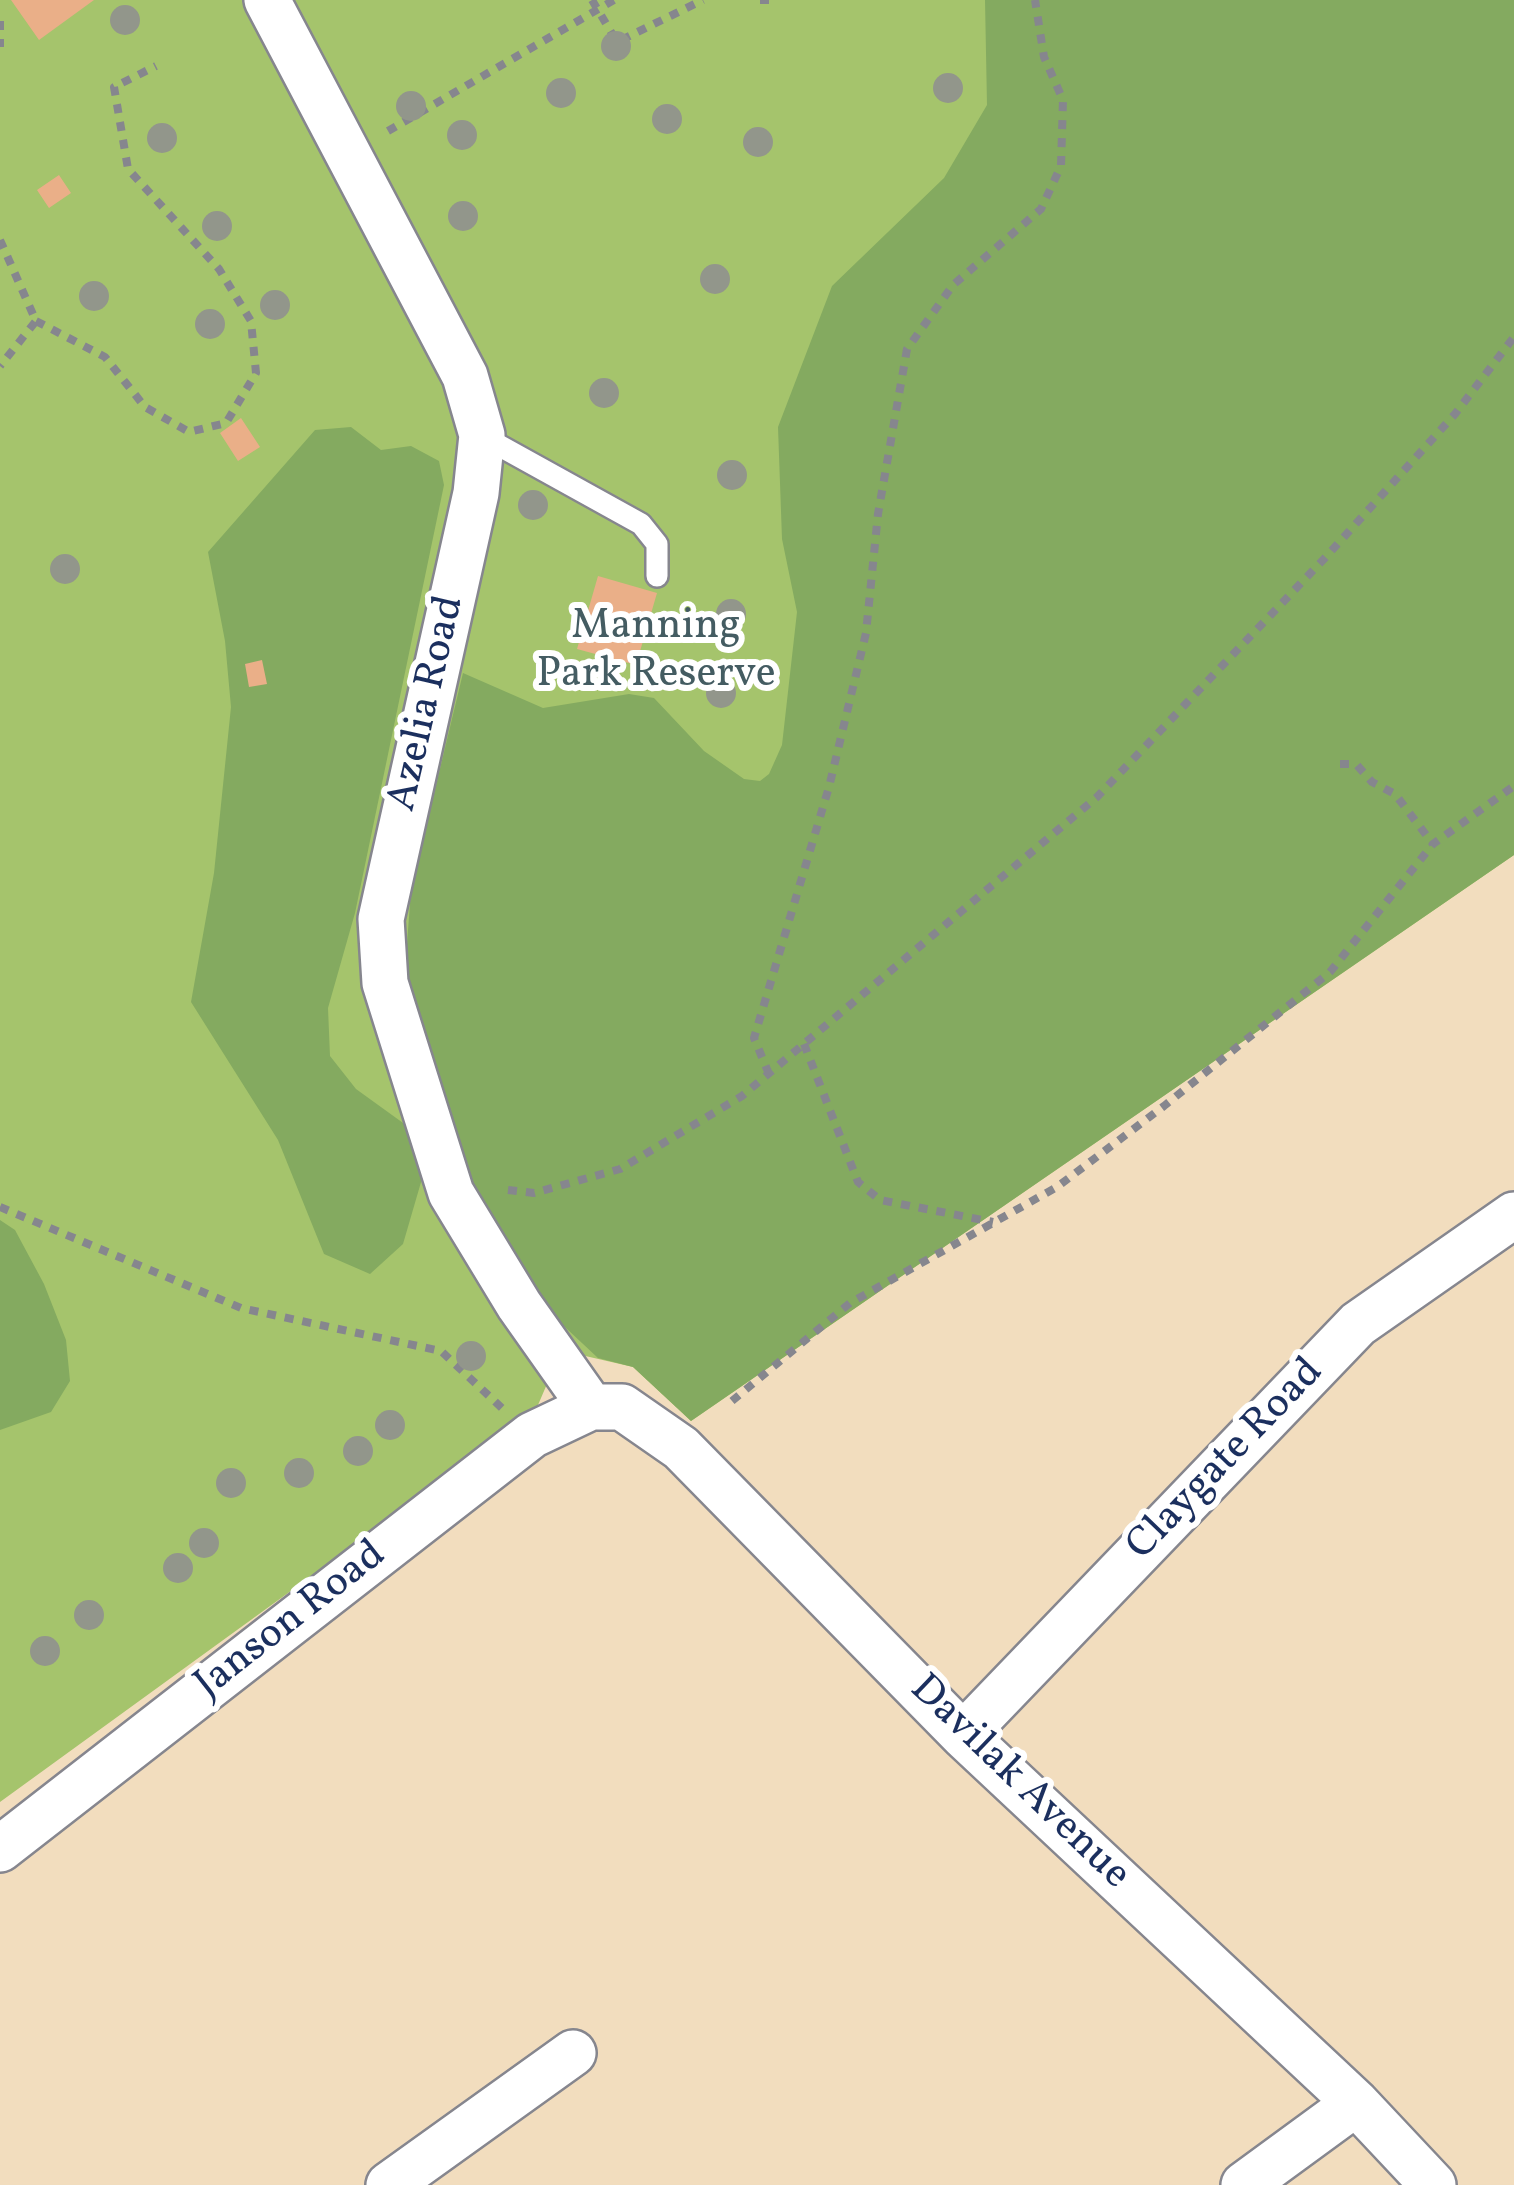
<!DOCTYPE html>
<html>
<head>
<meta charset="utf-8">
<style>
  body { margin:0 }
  canvas { display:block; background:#f2ddbe }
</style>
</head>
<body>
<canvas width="1514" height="2185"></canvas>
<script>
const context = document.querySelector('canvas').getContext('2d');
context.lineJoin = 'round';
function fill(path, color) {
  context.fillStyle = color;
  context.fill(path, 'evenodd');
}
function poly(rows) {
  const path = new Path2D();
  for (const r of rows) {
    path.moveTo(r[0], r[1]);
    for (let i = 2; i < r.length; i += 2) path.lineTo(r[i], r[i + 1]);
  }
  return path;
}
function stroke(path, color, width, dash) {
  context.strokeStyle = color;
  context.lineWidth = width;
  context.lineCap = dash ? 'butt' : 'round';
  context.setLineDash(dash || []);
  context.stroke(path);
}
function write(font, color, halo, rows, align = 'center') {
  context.font = font + ' Vollkorn,serif';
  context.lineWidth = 12;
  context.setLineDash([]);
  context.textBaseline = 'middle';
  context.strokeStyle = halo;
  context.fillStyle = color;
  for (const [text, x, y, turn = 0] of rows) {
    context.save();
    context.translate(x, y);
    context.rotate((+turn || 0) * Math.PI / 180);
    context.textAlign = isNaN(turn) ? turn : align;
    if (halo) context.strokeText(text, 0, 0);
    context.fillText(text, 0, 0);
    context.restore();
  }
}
fill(poly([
  [0,0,1514,0,1514,855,691,1421,633,1367,581,1355,547,1384,538,1405,514,1429,0,1802]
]), '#a5c46c');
fill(poly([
  [985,0,1514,0,1514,855,691,1421,633,1367,598,1358,535,1299,463,1164,405,971,411,890,463,673,543,708,629,694,654,698,704,751,744,779,760,781,769,774,782,745,797,612,782,539,778,427,832,286,944,178,987,105],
  [351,427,381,450,411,446,439,461,444,485,355,913,328,1008,330,1056,356,1089,410,1128,426,1165,403,1244,370,1274,324,1254,278,1140,191,1002,214,873,231,707,225,641,208,552,315,430],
  [0,1220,15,1230,44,1284,66,1340,70,1381,51,1412,0,1430]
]), '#84aa60');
fill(poly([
  [11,0,94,0,39,40],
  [59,175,71,193,49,208,37,190],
  [241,418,260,447,238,461,220,433],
  [598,576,657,593,636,665,577,649],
  [262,660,267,684,249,687,245,664]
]), '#eaaf88');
const lane = poly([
  [482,436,641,524,657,544,657,576]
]);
const street = poly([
  [267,0,465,376,482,435,476,493,381,919,385,983,451,1193,519,1305,591,1407],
  [963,1735,1358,1324,1514,1215],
  [0,1849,532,1435,591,1407,622,1407,681,1448,963,1735,1356,2103,1433,2185],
  [389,2185,573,2053],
  [1244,2185,1356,2103]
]);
stroke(lane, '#86868e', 26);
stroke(street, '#86868e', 50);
stroke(poly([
  [592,0,617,42,703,0],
  [760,0,772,0],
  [0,21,0,47],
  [388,131,614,0],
  [0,240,36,321,0,366],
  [36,321,105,357,145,407,189,432,226,423,256,373,251,321,219,269,128,169,114,87,156,66],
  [1340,764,1356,764,1372,782,1395,794,1433,844],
  [804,1044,858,1182,880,1200,993,1222],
  [769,1074,754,1038,829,787,866,633,878,514,907,349,953,285,1041,209,1061,166,1063,100,1044,57,1035,0],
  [508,1190,534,1193,620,1169,742,1096,1097,797,1324,559,1455,414,1514,337],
  [0,1207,241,1308,441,1351,504,1410],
  [732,1401,850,1303,1057,1187,1164,1106,1330,972,1433,844,1514,786]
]), '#86868e', 8, [9, 9]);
stroke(lane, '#fff', 21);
stroke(street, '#fff', 45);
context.fillStyle = '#92968b';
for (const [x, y] of [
  [125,20],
  [616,46],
  [948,88],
  [561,93],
  [411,106],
  [667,119],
  [462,135],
  [162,138],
  [758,142],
  [463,216],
  [217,226],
  [715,279],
  [94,296],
  [275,305],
  [210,324],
  [604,393],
  [732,475],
  [533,505],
  [65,569],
  [731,614],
  [721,693],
  [471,1356],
  [390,1425],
  [358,1451],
  [299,1473],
  [231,1483],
  [204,1543],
  [178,1568],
  [89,1615],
  [45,1651]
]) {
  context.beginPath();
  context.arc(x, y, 15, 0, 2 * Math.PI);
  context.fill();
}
write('42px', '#445c62', '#fff', [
  ["Manning",656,629],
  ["Park Reserve",656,677]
]);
write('42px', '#1b2f5e', '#fff', [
  ["Azelia Road",429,704,-77],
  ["Claygate Road",1227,1461,-46],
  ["Janson Road",292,1622,-38],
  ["Davilak Avenue",1018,1784,44]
]);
</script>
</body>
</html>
